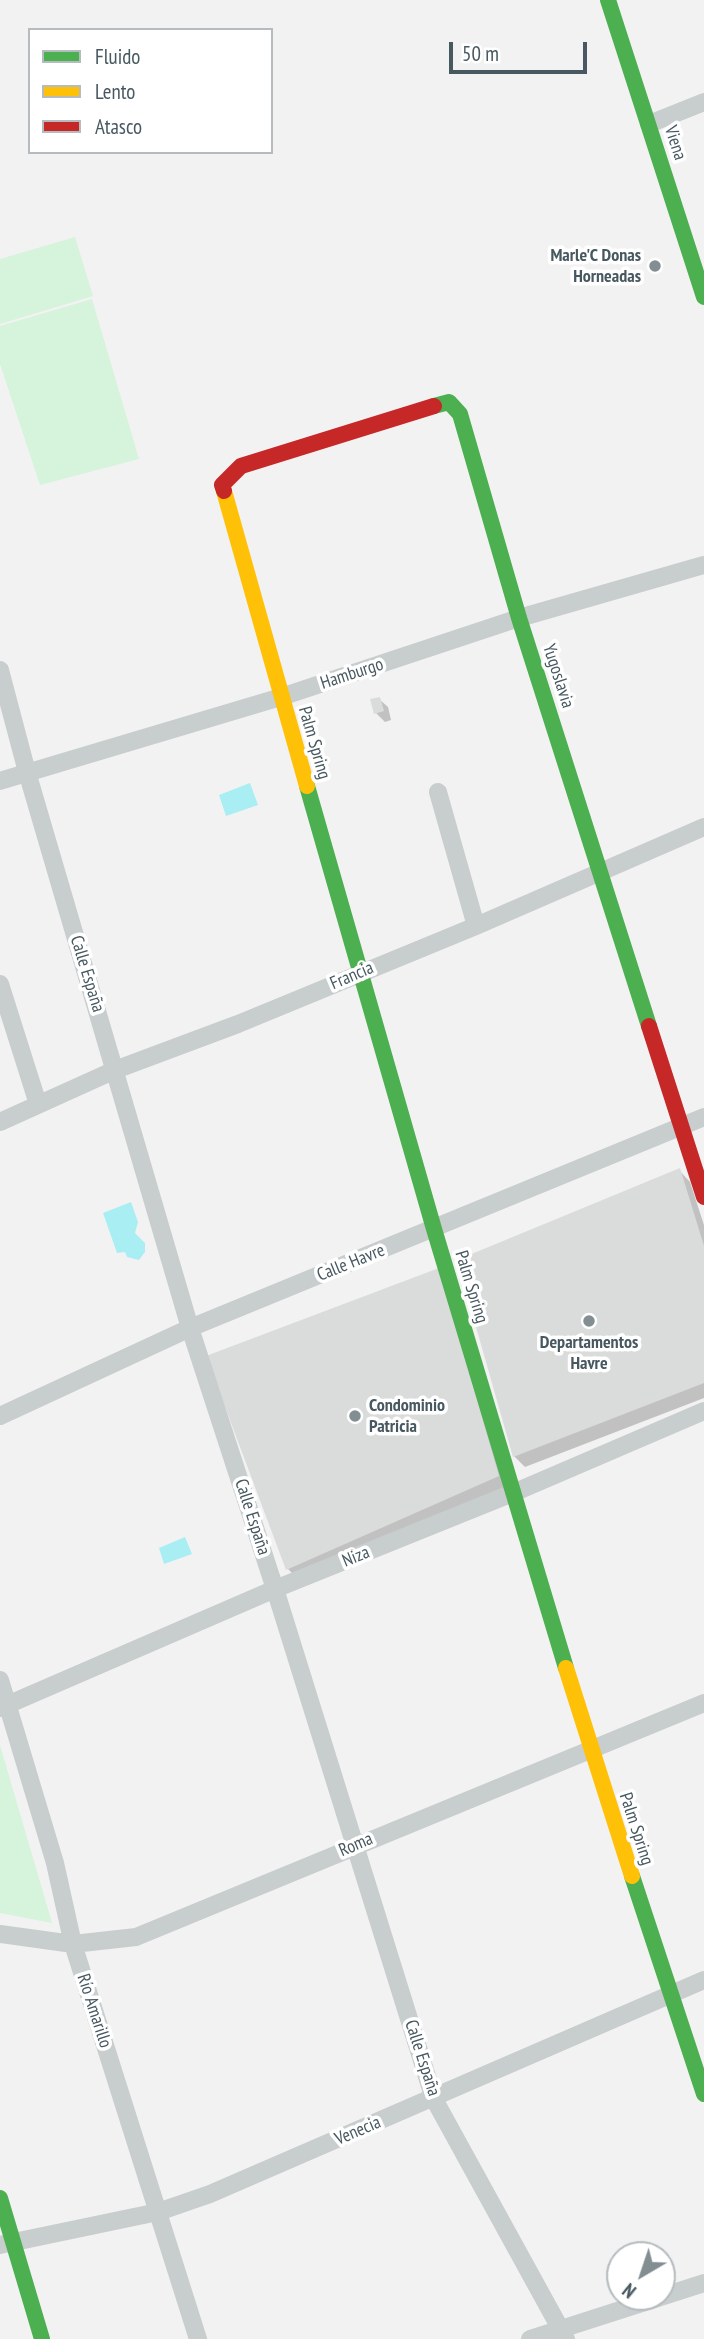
<!DOCTYPE html>
<html>
<head>
<meta charset="utf-8">
<style>
  body { margin:0 }
  #map { position:relative; width:704px; height:2339px; overflow:hidden; background:#f3f2f2; font-family:"PT Sans Narrow",sans-serif }
  canvas { display:block }
  .legend { position:absolute; left:28px; top:28px; width:245px; height:126px; box-sizing:border-box; background:#fff; border:2px solid #b5bcbf; margin:0; padding:9px 12px; list-style:none; font-size:21px; color:#475860 }
  .legend li { display:flex; align-items:center; gap:14px; height:35px }
  .legend b { width:35px; border:2px solid #b5bcbf }
  .north { position:absolute; left:606px; top:2241px; width:70px; height:70px; box-sizing:border-box; background:#fff; border:2px solid #b5bcbf; border-radius:50%; rotate:219deg; font-size:19px; font-weight:700; line-height:28px; text-align:center; color:#475860 }
  .north::after { content:''; display:block; margin:auto; width:24px; height:32px; background:#838e93; clip-path:polygon(50% 0,100% 100%,50% 72%,0 100%) }
  .scale { position:absolute; left:449px; top:42px; width:138px; height:32px; box-sizing:border-box; border:4px solid #475860; border-top:0; padding-left:9px; font-size:21px; line-height:24px; white-space:nowrap; color:#475860; -webkit-text-stroke:5px #fff; paint-order:stroke }
</style>
</head>
<body>
<div id="map">
<canvas width="704" height="2339"></canvas>
<ul class="legend">
<li><b style="height:9px;background:#4caf50"></b>Fluido</li>
<li><b style="height:9px;background:#ffc107"></b>Lento</li>
<li><b style="height:9px;background:#c62828"></b>Atasco</li>
</ul>
<div class="north">N</div>
<div class="scale">50 m</div>
</div>
<script>
const context = document.querySelector('canvas').getContext('2d');
context.lineJoin = 'round';
function fill(path, color) {
  context.fillStyle = color;
  context.fill(path, 'evenodd');
}
function poly(rows) {
  const path = new Path2D();
  for (const r of rows) {
    path.moveTo(r[0], r[1]);
    for (let i = 2; i < r.length; i += 2) path.lineTo(r[i], r[i + 1]);
  }
  return path;
}
function stroke(path, color, width, dash) {
  context.strokeStyle = color;
  context.lineWidth = width;
  context.lineCap = dash ? 'butt' : 'round';
  context.setLineDash(dash || []);
  context.stroke(path);
}
function write(font, color, halo, rows, align = 'center') {
  context.font = font + ' "PT Sans Narrow",sans-serif';
  context.lineWidth = 7;
  context.setLineDash([]);
  context.textBaseline = 'middle';
  context.strokeStyle = halo;
  context.fillStyle = color;
  for (const [text, x, y, turn = 0] of rows) {
    context.save();
    context.translate(x, y);
    context.rotate((+turn || 0) * Math.PI / 180);
    context.textAlign = isNaN(turn) ? turn : align;
    if (halo) context.strokeText(text, 0, 0);
    context.fillText(text, 0, 0);
    context.restore();
  }
}
fill(poly([
  [75,237,93,296,0,324,0,259],
  [92,299,139,459,40,485,0,364,0,326],
  [0,1745,52,1923,0,1913]
]), '#d6f3dc');
fill(poly([
  [250,783,258,805,226,816,219,795],
  [131,1202,138,1222,135,1233,145,1243,145,1252,139,1260,127,1257,125,1252,117,1253,103,1213],
  [185,1537,192,1554,164,1564,159,1548]
]), '#a8eef3');
fill(poly([
  [379,699,388,707,391,720,385,722,376,713],
  [679,1170,690,1182,704,1225,704,1398,525,1467,514,1456],
  [439,1270,509,1487,299,1580,288,1569]
]), '#0003');
fill(poly([
  [380,697,384,711,374,714,370,699],
  [680,1168,704,1246,704,1383,513,1457,457,1260],
  [439,1268,499,1476,286,1570,206,1356]
]), '#dadbdb');
stroke(poly([
  [649,124,704,102],
  [0,670,27,772,190,1328,275,1589,434,2099,566,2339],
  [0,781,281,697,519,618,704,565],
  [438,792,476,926],
  [0,984,38,1104],
  [0,1122,115,1070,238,1024,476,926,704,827],
  [0,1416,190,1328,704,1117],
  [0,1680,55,1863,73,1944,198,2339],
  [0,1708,275,1589,513,1493,704,1411],
  [0,1934,73,1944,136,1937,704,1703],
  [0,2245,158,2212,210,2194,704,1980],
  [530,2339,704,2283]
]), '#c8cdce', 18);
stroke(poly([
  [608,0,704,297],
  [434,406,449,402,460,414,519,618,649,1026],
  [307,786,434,1229,566,1668],
  [632,1876,704,2094],
  [0,2198,42,2339]
]), '#4caf50', 16);
stroke(poly([
  [224,491,307,786],
  [566,1668,632,1876]
]), '#ffc107', 16);
stroke(poly([
  [224,491,222,485,241,466,434,406],
  [649,1026,704,1197]
]), '#c62828', 16);
for (const [x, y, r, color] of [
  [655,266,7,"#838e93"],
  [589,1321,7,"#838e93"],
  [355,1416,7,"#838e93"]
]) {
  const dot = new Path2D();
  dot.arc(x, y, r, 0, 2 * Math.PI);
  context.fillStyle = color;
  context.fill(dot);
  stroke(dot, '#fff', 2.5);
}
write('18px', '#475860', '#fff', [
  ["Viena",675,143,72],
  ["Hamburgo",352,674,-18],
  ["Yugoslavia",558,676,72],
  ["Palm Spring",314,743,74],
  ["Calle España",87,974,73],
  ["Francia",352,976,-23],
  ["Calle Havre",351,1263,-22],
  ["Palm Spring",471,1287,73],
  ["Calle España",252,1517,72],
  ["Niza",356,1557,-22],
  ["Palm Spring",636,1829,72],
  ["Roma",356,1845,-23],
  ["Río Amarillo",94,2011,72],
  ["Calle España",422,2058,72],
  ["Venecia",358,2131,-23]
]);
write('bold 18px', '#475860', '#fff', [
  ["Marle'C Donas",641,256],
  ["Horneadas",641,277],
  ["Departamentos",589,1343,"center"],
  ["Havre",589,1364,"center"],
  ["Condominio",369,1406,"left"],
  ["Patricia",369,1427,"left"]
], 'right');
</script>
</body>
</html>
